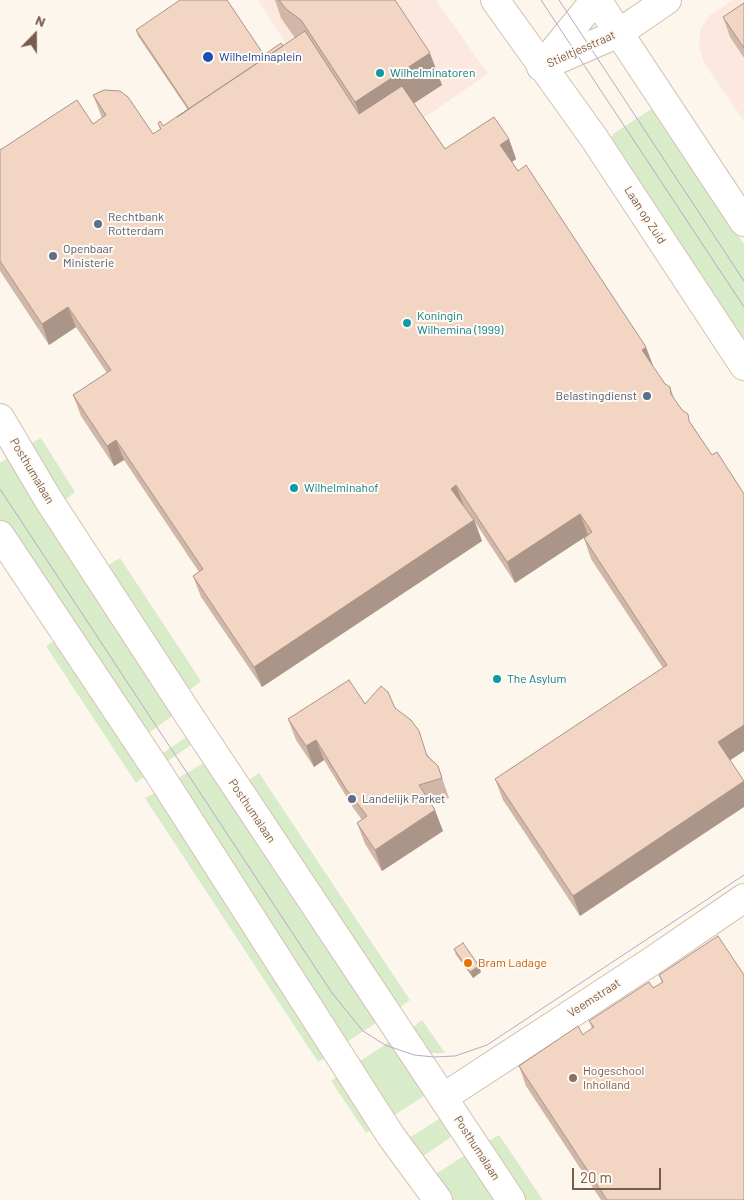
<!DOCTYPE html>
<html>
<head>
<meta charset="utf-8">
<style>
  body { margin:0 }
  #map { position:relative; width:744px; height:1200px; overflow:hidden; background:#fdf6ec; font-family:Barlow,sans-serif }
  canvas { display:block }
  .north { position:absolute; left:10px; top:10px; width:50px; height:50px; -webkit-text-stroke:4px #fffaf3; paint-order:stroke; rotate:22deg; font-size:14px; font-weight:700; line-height:20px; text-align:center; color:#7a5c4d }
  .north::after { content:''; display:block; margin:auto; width:18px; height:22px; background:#7a5c4d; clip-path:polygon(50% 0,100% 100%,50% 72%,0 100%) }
  .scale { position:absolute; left:572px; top:1168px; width:89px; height:22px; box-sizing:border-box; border:2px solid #7a5c4d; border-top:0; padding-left:6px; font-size:15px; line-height:18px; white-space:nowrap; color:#7a5c4d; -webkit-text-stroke:4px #fffaf3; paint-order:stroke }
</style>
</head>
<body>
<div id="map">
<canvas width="744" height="1200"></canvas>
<div class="north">N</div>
<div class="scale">20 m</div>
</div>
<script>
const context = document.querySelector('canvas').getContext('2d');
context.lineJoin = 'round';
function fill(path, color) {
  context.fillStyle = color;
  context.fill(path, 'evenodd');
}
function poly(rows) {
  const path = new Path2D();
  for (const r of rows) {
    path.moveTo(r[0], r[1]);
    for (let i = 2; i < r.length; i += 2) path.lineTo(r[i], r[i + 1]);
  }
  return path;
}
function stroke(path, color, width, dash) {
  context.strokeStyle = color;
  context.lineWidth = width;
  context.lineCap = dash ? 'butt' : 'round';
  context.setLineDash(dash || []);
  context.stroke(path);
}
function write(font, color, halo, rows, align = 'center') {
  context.font = font + ' Barlow,sans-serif';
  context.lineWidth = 4;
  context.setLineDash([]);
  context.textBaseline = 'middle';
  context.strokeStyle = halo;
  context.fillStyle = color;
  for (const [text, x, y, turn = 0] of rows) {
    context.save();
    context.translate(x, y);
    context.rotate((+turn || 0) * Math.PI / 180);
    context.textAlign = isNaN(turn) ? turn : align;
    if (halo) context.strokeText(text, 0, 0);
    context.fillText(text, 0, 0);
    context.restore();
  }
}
fill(poly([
  [258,0,436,0,488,74,362,160],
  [733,0,744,0,744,121,704,63,699,47,700,30,710,15]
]), '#fde8e0');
fill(poly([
  [651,109,657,112,744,244,744,346,611,139,613,134],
  [41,438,75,492,60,504,28,445],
  [9,457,175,714,143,737,0,521,0,463],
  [120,558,201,681,187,692,104,568],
  [56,640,145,776,136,783,46,646],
  [188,736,194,743,162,765,157,757],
  [205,762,379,1021,344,1044,173,781],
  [259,773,410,1000,396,1010,245,782],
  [155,793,330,1055,318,1062,145,798],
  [422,1020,445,1053,424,1053,408,1031],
  [392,1040,427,1094,393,1116,357,1063],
  [342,1073,376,1127,366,1133,331,1081],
  [442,1117,454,1135,419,1159,406,1140],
  [499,1135,543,1200,522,1200,483,1144],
  [467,1154,499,1200,449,1200,431,1177]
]), '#d8ecc9');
const minor = poly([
  [444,1097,652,961,744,898]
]);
const tertiary = poly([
  [544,63,595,0],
  [541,67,619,33,667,0]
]);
const secondary = poly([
  [495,0,594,138,744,366],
  [597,0,744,222],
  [0,418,48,499,192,720,511,1200],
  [0,535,158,772,391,1136,438,1200]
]);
stroke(minor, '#d1beb0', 30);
stroke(tertiary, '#d1beb0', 30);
stroke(secondary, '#d6c0b0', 30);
stroke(minor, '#fff', 28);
stroke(tertiary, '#fff', 28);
stroke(secondary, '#fff', 28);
stroke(poly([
  [541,0,744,307],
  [559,0,744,281],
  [0,489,332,993,363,1031,385,1045,414,1055,434,1057,455,1056,487,1045,744,875]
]), '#b9a8c9', 1);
fill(poly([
  [275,0,395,0,442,85,414,103,445,149,509,139,516,159,512,162,665,384,670,387,674,398,712,455,744,494,744,751,730,760,580,916,503,800,495,779,663,668,591,559,584,538,588,535,515,583,475,522,482,541,262,687,201,597,193,576,199,572,124,460,114,466,81,416,73,395,107,373,76,327,49,345,0,271,0,150,93,124,102,118,93,95,153,134,160,129,158,123,163,126,188,110,138,36,136,30,264,55,283,46,295,38,281,18],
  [744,3,744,58,730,37,723,17],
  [365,704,395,708,429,757,438,766,449,798,431,804,443,831,382,871,365,844,357,823,362,820,354,809,324,760,314,767,296,740,288,719],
  [718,936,744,1200,601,1200,526,1086,519,1066,583,1035,592,1028,589,1021,653,988,662,983,659,975],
  [454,949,481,972,473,978,456,955]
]), '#d1b7a8');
fill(poly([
  [430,53,442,85,367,134,355,102],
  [509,139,516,159,508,165,500,145],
  [68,307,76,327,49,345,42,324],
  [646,347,654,368,642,350],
  [116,440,124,460,114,466,107,446],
  [456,485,464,506,459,509,451,489],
  [580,514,588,535,515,583,507,562],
  [474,520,482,541,262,687,254,667],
  [744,725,744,751,726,763,718,742],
  [316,740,324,760,314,767,306,746],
  [744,781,744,807,580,916,573,896],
  [435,810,443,831,382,871,375,850],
  [479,966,481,972,473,978,470,972]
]), '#aa9588');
const building = poly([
  [180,0,227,0,264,55,281,43,283,46,177,117,189,109,136,30,180,0],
  [279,0,395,0,430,53,355,102,301,20,286,9,279,0],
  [744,3,744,48,723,17,744,3],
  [305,31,359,114,402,86,445,149,494,117,509,139,500,145,518,171,526,165,646,347,642,350,665,384,670,387,671,394,682,410,688,414,689,421,712,455,717,452,744,494,744,725,718,742,744,781,573,896,495,779,667,665,584,538,592,532,580,514,507,562,456,485,451,489,474,520,254,667,193,576,203,569,116,440,107,446,73,395,111,370,68,307,42,324,0,261,0,150,77,100,93,124,106,115,93,95,104,90,120,91,128,97,153,134,161,129,158,123,160,121,163,126,305,31],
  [349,680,365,704,381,686,388,692,395,708,411,720,419,731,427,756,438,766,442,778,419,785,435,810,375,850,357,823,367,816,346,789,316,740,306,746,288,719,349,680],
  [718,936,744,975,744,1200,607,1200,519,1066,578,1026,583,1035,585,1033,594,1027,589,1021,649,982,653,988,663,982,659,975,718,936],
  [463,943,479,966,470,972,454,949,463,943]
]);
fill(building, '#f3d5c3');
stroke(building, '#aa9588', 1);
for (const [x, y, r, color] of [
  [208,57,6,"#1a4fb4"],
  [380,73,5,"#0f9aa8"],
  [98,224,5,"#5c6f8a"],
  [53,256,5,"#5c6f8a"],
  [407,323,5,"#0f9aa8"],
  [647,396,5,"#5c6f8a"],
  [294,488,5,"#0f9aa8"],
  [497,679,5,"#0f9aa8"],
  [352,799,5,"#5c6f8a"],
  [468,963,5,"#e8710a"],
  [573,1078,5,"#8d6e63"]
]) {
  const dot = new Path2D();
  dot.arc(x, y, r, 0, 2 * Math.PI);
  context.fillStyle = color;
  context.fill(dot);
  stroke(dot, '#fffaf3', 2);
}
write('12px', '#7a5c4d', '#fffaf3', [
  ["Stieltjesstraat",581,49,-24],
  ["Laan op Zuid",645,215,57],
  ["Posthumalaan",32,471,59],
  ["Posthumalaan",252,811,56],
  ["Veemstraat",594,998,-33],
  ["Posthumalaan",477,1148,57]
]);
write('12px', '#164399', '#fffaf3', [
  ["Wilhelminaplein",219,57]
], 'left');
write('12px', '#0d838f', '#fffaf3', [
  ["Wilhelminatoren",390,73],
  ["Koningin",417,316],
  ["Wilhemina (1999)",417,330],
  ["Wilhelminahof",304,488],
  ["The Asylum",507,679]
], 'left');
write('12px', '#4e5e75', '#fffaf3', [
  ["Rechtbank",108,217],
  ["Rotterdam",108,231],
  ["Openbaar",63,249],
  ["Ministerie",63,263],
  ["Belastingdienst",637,396,"right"],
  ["Landelijk Parket",362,799]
], 'left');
write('12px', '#c56008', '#fffaf3', [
  ["Bram Ladage",478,963]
], 'left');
write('12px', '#785e54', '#fffaf3', [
  ["Hogeschool",583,1071],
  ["Inholland",583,1085]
], 'left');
</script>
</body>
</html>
